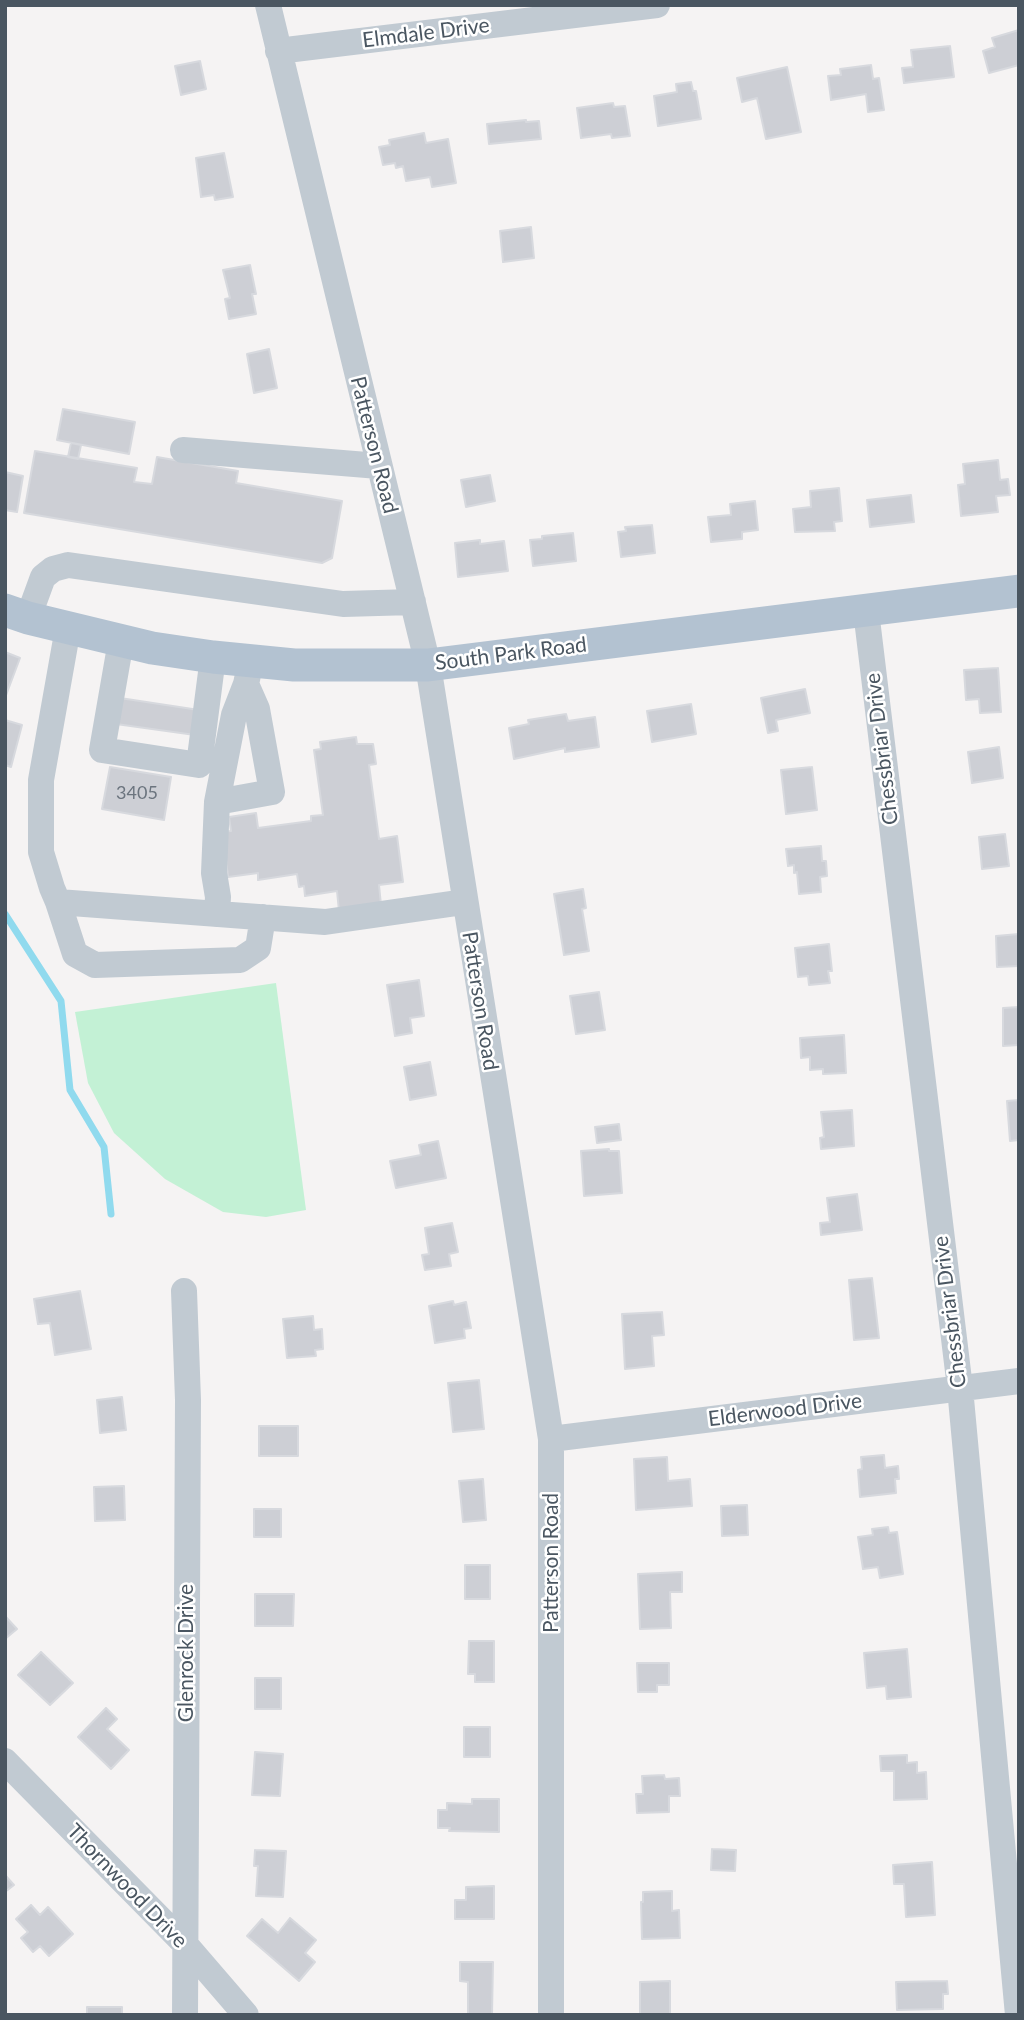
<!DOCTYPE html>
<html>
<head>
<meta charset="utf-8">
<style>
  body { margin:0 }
  #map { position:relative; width:1024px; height:2020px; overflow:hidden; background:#f5f3f3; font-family:Lato,sans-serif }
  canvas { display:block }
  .frame { position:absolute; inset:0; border:7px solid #4a5661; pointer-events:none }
</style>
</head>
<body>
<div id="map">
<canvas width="1024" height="2020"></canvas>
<div class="frame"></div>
</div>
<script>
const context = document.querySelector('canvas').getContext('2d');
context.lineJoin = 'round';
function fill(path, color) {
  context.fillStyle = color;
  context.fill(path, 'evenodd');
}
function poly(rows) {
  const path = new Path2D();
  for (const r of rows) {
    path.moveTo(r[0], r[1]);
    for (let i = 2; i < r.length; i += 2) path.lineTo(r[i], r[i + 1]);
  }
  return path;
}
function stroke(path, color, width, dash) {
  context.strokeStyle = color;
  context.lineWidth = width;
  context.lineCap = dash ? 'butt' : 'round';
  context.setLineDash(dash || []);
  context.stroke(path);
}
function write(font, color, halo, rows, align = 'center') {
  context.font = font + ' Lato,sans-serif';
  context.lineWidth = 5;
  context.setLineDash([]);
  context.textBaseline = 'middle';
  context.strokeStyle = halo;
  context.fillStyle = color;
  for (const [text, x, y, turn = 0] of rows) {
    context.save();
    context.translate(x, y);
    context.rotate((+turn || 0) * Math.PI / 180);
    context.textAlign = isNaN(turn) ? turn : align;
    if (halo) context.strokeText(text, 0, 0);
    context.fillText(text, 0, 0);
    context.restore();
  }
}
fill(poly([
  [276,983,306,1210,266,1217,223,1212,165,1179,114,1133,88,1083,75,1012]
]), '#c3f1d5');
stroke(poly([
  [5,914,61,1001,70,1090,104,1147,111,1214]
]), '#90daee', 7);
const building = poly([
  [1019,30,1019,65,989,73,983,51,995,47,992,38,1019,30],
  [950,46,954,77,904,83,902,68,913,67,911,50,950,46],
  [200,61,206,89,181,95,175,66,200,61],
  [871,65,873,79,879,78,884,110,868,112,866,94,831,100,828,76,841,75,840,69,871,65],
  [787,67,801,132,766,139,757,98,742,102,737,78,787,67],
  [691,82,693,91,696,91,701,119,658,126,654,96,677,92,676,84,691,82],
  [613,103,614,107,625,106,630,136,612,138,611,134,581,138,577,108,613,103],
  [526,120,526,122,539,121,541,139,489,144,487,124,526,120],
  [424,133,426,143,448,139,456,183,432,187,430,177,406,181,403,166,396,168,395,163,383,165,379,147,390,145,389,140,424,133],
  [224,153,233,197,215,200,214,195,201,197,196,158,224,153],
  [531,227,534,258,503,262,500,231,531,227],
  [250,265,256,294,252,294,256,314,229,319,225,299,230,298,223,270,250,265],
  [269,349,277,388,254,393,247,354,269,349],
  [63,409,135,422,129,454,57,440,63,409],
  [71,443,81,445,78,459,68,457,71,443],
  [35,451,137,468,134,482,152,484,157,457,238,471,236,483,342,501,332,558,322,563,24,513,35,451],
  [998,460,1000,480,1008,479,1010,495,996,496,998,512,961,516,958,485,965,484,963,464,998,460],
  [5,472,23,476,17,512,5,510,5,472],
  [490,475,495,501,466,507,461,480,490,475],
  [839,488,842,521,834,522,835,531,795,532,793,509,811,507,810,491,839,488],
  [911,495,914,522,870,527,867,500,911,495],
  [755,501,758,530,742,532,742,539,711,542,708,517,731,515,730,504,755,501],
  [652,525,655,553,621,557,618,532,626,531,625,527,652,525],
  [573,533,576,561,533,566,530,540,542,539,542,536,573,533],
  [480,540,480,544,504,541,508,571,458,577,455,543,480,540],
  [5,652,20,658,5,698,5,652],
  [998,668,1001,712,980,713,979,699,966,700,964,670,998,668],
  [805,689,810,713,776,720,778,731,768,733,761,698,805,689],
  [120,698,199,710,195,735,116,724,120,698],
  [691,704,696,734,652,742,647,711,691,704],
  [566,714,568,721,595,717,599,747,565,752,565,748,514,759,509,728,529,724,528,720,566,714],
  [5,720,22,725,11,767,5,765,5,720],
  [356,737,357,744,373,744,376,764,369,765,379,839,397,836,403,882,379,885,381,905,339,911,337,891,305,896,304,886,299,887,297,874,258,880,258,873,228,877,223,832,231,831,229,817,256,813,258,828,311,821,311,816,323,815,314,750,321,749,320,742,356,737],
  [999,747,1003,778,972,783,968,752,999,747],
  [110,767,171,777,164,820,102,809,110,767],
  [812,767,817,810,786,814,781,770,812,767],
  [1005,834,1009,866,982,869,979,837,1005,834],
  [821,846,822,861,826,861,827,876,820,877,821,892,799,894,797,872,794,873,794,865,788,866,786,849,821,846],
  [583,889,586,908,582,909,589,951,564,955,554,894,583,889],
  [1019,934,1019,966,997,967,996,936,1019,934],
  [829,944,832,971,828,971,830,983,809,985,808,976,798,977,795,948,829,944],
  [419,980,424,1016,410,1018,412,1033,395,1036,387,985,419,980],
  [599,992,605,1030,576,1034,570,996,599,992],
  [1019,1007,1019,1045,1003,1046,1003,1008,1019,1007],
  [844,1035,846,1073,823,1074,823,1069,810,1070,810,1057,801,1058,800,1038,844,1035],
  [430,1062,436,1095,410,1100,404,1067,430,1062],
  [1019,1100,1019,1140,1010,1141,1007,1101,1019,1100],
  [852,1110,854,1146,821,1149,820,1138,824,1137,821,1112,852,1110],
  [619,1124,621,1140,597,1143,595,1127,619,1124],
  [438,1141,446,1178,396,1188,390,1161,421,1155,419,1145,438,1141],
  [609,1149,609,1151,619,1151,622,1193,584,1196,581,1151,609,1149],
  [857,1194,862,1230,821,1235,820,1223,830,1222,827,1198,857,1194],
  [452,1223,458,1252,449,1254,451,1266,425,1270,422,1255,429,1254,425,1228,452,1223],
  [872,1278,879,1338,854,1340,849,1280,872,1278],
  [80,1291,91,1349,55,1355,50,1323,38,1324,34,1299,80,1291],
  [453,1301,454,1305,466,1302,471,1328,464,1329,465,1338,435,1343,429,1306,453,1301],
  [662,1312,664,1335,652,1336,654,1366,625,1369,622,1314,662,1312],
  [313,1316,314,1330,322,1329,323,1349,315,1350,316,1356,287,1358,283,1319,313,1316],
  [479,1380,484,1429,453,1432,448,1383,479,1380],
  [122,1397,126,1430,100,1433,97,1400,122,1397],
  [259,1426,298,1426,298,1456,259,1456,259,1426],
  [884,1455,885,1468,898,1466,899,1479,895,1479,896,1493,860,1497,858,1470,862,1469,861,1457,884,1455],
  [667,1457,668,1481,690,1479,692,1506,636,1510,634,1459,667,1457],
  [483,1479,486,1520,463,1522,459,1481,483,1479],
  [124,1486,125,1520,95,1521,94,1487,124,1486],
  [747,1505,748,1535,722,1536,721,1506,747,1505],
  [254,1509,281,1509,281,1537,254,1537,254,1509],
  [888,1527,889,1533,897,1532,903,1574,880,1578,878,1567,863,1569,858,1537,873,1535,872,1529,888,1527],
  [465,1565,490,1565,490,1599,465,1599,465,1565],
  [682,1572,682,1592,670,1592,671,1628,640,1629,638,1574,682,1572],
  [255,1594,294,1594,293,1626,255,1626,255,1594],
  [5,1616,17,1629,5,1639,5,1616],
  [469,1641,494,1641,494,1682,475,1682,475,1674,468,1674,469,1641],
  [907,1649,911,1697,887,1699,886,1686,867,1688,864,1653,907,1649],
  [41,1652,73,1683,50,1705,18,1675,41,1652],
  [637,1663,669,1663,669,1685,657,1685,657,1692,638,1692,637,1663],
  [255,1678,281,1678,281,1709,255,1709,255,1678],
  [106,1708,117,1719,107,1729,129,1750,111,1769,78,1737,106,1708],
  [464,1727,490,1727,490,1757,464,1757,464,1727],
  [255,1752,283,1754,280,1796,252,1795,255,1752],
  [907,1755,907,1763,917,1762,917,1773,926,1772,927,1799,894,1800,894,1771,881,1771,880,1756,907,1755],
  [664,1775,665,1779,679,1778,680,1796,669,1796,669,1812,637,1813,636,1794,643,1794,642,1776,664,1775],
  [472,1799,499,1799,499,1832,449,1831,450,1828,438,1828,438,1810,447,1810,447,1803,472,1804,472,1799],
  [712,1849,736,1850,735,1871,711,1870,712,1849],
  [255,1850,286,1851,283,1897,256,1896,258,1866,254,1866,255,1850],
  [932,1862,935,1915,906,1917,904,1884,894,1884,893,1865,932,1862],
  [5,1875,14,1885,5,1892,5,1875],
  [494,1886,494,1919,455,1919,455,1900,466,1900,466,1887,494,1886],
  [672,1891,672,1911,679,1910,680,1938,642,1939,641,1902,643,1902,643,1892,672,1891],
  [31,1905,40,1915,48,1907,73,1934,49,1956,40,1946,33,1952,21,1938,28,1932,16,1919,31,1905],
  [290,1918,316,1940,305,1953,315,1962,299,1981,247,1936,262,1919,278,1933,290,1918],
  [460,1962,493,1962,492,2014,468,2014,468,1982,460,1981,460,1962],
  [670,1981,670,2015,640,2015,640,1982,670,1981],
  [947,1981,948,1994,943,1994,943,2009,897,2010,896,1982,947,1981],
  [87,2007,122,2007,122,2015,87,2015,87,2007]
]);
fill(building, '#cdcfd5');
stroke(building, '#d7d9de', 2);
stroke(poly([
  [268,5,428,665,551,1439,551,2015],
  [278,51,657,5],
  [183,450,379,466],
  [866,611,960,1388,1018,2015],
  [28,618,43,577,53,569,68,565,343,604,413,602],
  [68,628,41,780,41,852,52,888,58,902,325,922,464,902],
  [121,641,102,750,199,765,213,657],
  [246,684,257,709,272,792,217,802,234,715,246,684,251,661],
  [217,802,214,873,218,897,217,914],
  [58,902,75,954,95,965,240,960,258,948,263,917],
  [184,1291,188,1400,185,2015],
  [551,1439,1019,1381],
  [5,1761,184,1943,246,2015]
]), '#c1cad2', 26);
stroke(poly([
  [5,610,28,618,152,648,213,657,294,665,428,665,1019,591]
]), '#b3c2d1', 33);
write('18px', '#6b747e', null, [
  ["3405",137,793]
]);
write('21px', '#4a5661', '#fff', [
  ["Elmdale Drive",426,33,-7],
  ["Patterson Road",374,445,76],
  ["South Park Road",511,654,-7],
  ["Chessbriar Drive",882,749,-97],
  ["Patterson Road",480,1001,81],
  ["Chessbriar Drive",950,1312,-97],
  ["Elderwood Drive",785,1410,-7],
  ["Patterson Road",551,1563,-90],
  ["Glenrock Drive",186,1653,-90],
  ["Thornwood Drive",127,1886,46]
]);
</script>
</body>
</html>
